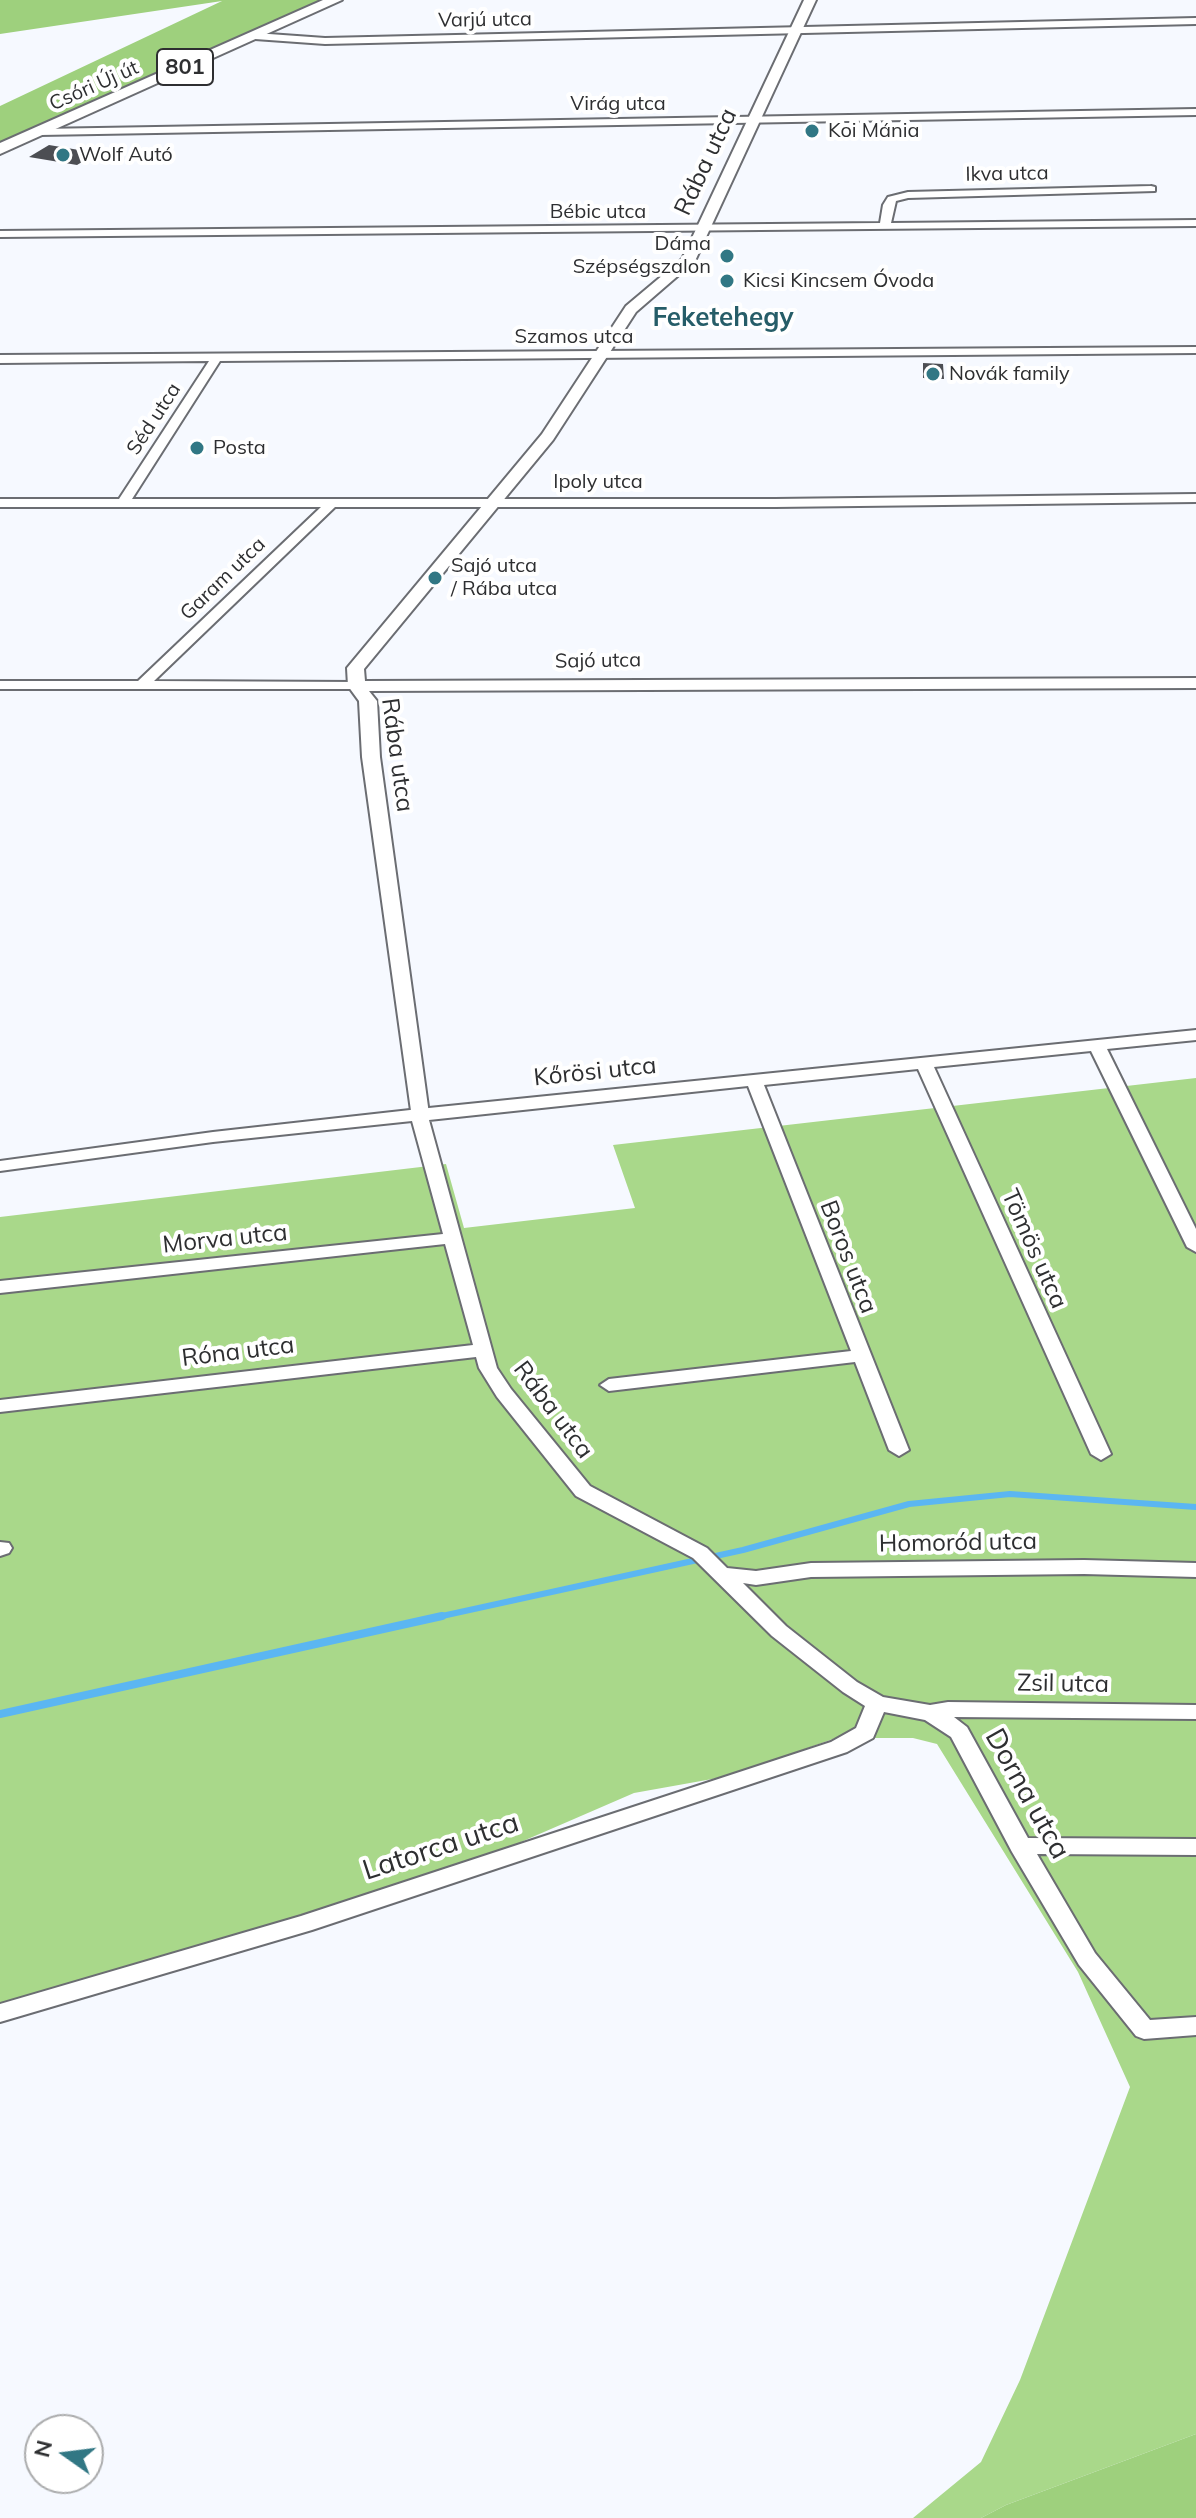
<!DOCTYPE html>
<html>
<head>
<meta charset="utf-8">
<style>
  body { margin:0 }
  #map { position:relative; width:1196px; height:2518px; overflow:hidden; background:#f6f9ff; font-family:Mulish,sans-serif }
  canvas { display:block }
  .north { position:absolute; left:24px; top:2414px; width:80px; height:80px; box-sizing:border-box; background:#fff; border:2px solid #abacad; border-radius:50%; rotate:284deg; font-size:22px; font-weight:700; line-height:32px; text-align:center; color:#2e2f31 }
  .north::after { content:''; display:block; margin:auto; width:28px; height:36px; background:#317784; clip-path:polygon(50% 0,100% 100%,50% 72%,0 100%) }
</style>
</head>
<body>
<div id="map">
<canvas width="1196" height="2518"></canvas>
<div class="north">N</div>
</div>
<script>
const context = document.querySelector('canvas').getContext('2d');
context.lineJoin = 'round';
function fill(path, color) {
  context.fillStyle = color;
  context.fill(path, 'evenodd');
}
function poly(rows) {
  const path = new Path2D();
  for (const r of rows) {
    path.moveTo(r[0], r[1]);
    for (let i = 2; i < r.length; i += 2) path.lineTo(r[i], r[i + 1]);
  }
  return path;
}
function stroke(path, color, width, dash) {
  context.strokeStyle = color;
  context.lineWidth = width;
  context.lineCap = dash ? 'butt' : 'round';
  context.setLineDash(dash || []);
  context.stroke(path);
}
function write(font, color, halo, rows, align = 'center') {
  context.font = font + ' Mulish,sans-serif';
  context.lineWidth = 8;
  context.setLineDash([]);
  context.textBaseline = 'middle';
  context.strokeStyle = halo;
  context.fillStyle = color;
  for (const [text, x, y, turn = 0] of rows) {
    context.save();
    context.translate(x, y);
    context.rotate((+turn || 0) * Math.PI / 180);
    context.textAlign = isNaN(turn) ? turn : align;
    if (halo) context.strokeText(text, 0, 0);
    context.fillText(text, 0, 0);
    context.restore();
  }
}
fill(poly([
  [1196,1078,1196,2434,1006,2505,981,2518,913,2518,981,2462,1020,2380,1130,2087,1078,1972,937,1744,913,1738,873,1738,861,1729,729,1776,634,1793,454,1871,0,2005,0,1217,446,1164,464,1228,635,1208,613,1145]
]), '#a9d88a');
fill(poly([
  [0,0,335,0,0,149,0,106,222,1,0,34],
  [1196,2434,1196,2518,981,2518,1006,2505]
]), '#9ed07d');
stroke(poly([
  [433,1618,743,1550,909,1504,1010,1494,1196,1507]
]), '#5bb6f2', 6);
stroke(poly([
  [0,1714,442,1616]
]), '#5bb6f2', 8);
fill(poly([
  [49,145,97,153,77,165,29,157],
  [923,363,943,364,944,379,923,378]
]), '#4c4e53');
const minor = poly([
  [1196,18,1196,24,325,44,255,39,250,36,255,33,325,38,1196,18],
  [1196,109,1196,115,40,135,35,132,40,129,1196,109],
  [1151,186,1155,187,1155,191,908,198,896,201,891,223,1196,220,1196,226,0,237,0,231,880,223,883,205,888,197,908,192,1151,186],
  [1196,347,1196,353,220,361,132,499,775,499,1196,494,1196,502,775,507,335,507,154,681,357,682,364,686,362,689,0,689,0,681,138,681,321,507,0,507,0,499,119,499,209,361,0,363,0,355,1196,347],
  [1196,1030,1196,1040,1107,1049,1196,1229,1196,1252,1187,1247,1091,1051,934,1067,1111,1454,1101,1460,1091,1454,918,1069,764,1085,909,1450,899,1456,889,1450,855,1362,609,1391,600,1385,609,1379,851,1351,748,1086,429,1120,497,1368,511,1389,590,1486,707,1548,727,1568,756,1571,811,1563,1084,1560,1196,1563,1196,1577,1084,1574,811,1577,756,1585,743,1583,786,1626,857,1682,883,1697,930,1705,948,1702,1196,1705,1196,1719,954,1717,967,1727,1028,1838,1196,1839,1196,1855,1037,1854,1095,1953,1150,2020,1196,2017,1196,2035,1144,2039,1136,2036,1079,1965,1012,1852,951,1737,925,1720,884,1712,873,1738,847,1752,312,1930,0,2022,0,2004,301,1916,831,1742,856,1728,865,1706,843,1692,772,1636,693,1558,576,1496,497,1397,479,1368,476,1357,0,1412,0,1400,473,1345,445,1244,0,1293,0,1281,443,1234,412,1121,213,1142,0,1171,0,1161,213,1132,419,1109,1196,1030],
  [0,1542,9,1543,12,1548,9,1553,0,1556,0,1542]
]);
const tertiary = poly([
  [804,0,816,0,695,261,636,312,553,440,364,669,365,681,1196,678,1196,688,369,691,377,701,380,757,429,1114,419,1120,412,1118,362,757,359,701,348,686,347,668,542,434,626,306,682,259,804,0]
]);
const primary = poly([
  [323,0,342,0,0,154,0,143,323,0]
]);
stroke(minor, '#6b6d72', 4);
stroke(tertiary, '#6b6d72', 4);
stroke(primary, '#6b6d72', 4);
fill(minor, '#fff');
fill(tertiary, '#fff');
fill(primary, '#fff');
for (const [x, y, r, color] of [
  [812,131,8,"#317784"],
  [63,155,8,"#317784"],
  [727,256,8,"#317784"],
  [727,281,8,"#317784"],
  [933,374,8,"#317784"],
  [197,448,8,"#317784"],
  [435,578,8,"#317784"]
]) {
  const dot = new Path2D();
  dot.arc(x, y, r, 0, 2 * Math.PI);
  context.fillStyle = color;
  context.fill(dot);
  stroke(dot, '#fff', 3);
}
write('20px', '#2e2f31', '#fff', [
  ["Varjú utca",485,20,-1],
  ["Csóri Új út",94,86,-24],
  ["Virág utca",618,104],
  ["Ikva utca",1007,174,-1],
  ["Bébic utca",598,212],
  ["Szamos utca",574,337],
  ["Séd utca",154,419,-57],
  ["Ipoly utca",598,482],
  ["Garam utca",223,579,-44],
  ["Sajó utca",598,661,-1]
]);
write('20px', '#2e2f31', '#fff', [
  ["Koi Mánia",828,131],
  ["Wolf Autó",79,155],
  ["Dáma",711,244,"right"],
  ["Szépségszalon",711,267,"right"],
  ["Kicsi Kincsem Óvoda",743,281],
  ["Novák family",949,374],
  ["Posta",213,448],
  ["Sajó utca",451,566],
  ["/ Rába utca",451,589]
], 'left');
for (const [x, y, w] of [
  [185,67,56]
]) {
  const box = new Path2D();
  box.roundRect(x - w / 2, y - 18, w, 36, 6);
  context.fillStyle = '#fff';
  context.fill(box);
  stroke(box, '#2e2f31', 2);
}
write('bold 22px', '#2e2f31', null, [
  ["801",185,67]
]);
write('24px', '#2e2f31', '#fff', [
  ["Rába utca",706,162,-65],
  ["Rába utca",397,755,82],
  ["Kőrösi utca",595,1072,-6],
  ["Morva utca",225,1239,-6],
  ["Tömös utca",1034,1249,66],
  ["Boros utca",848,1257,69],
  ["Róna utca",238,1352,-7],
  ["Rába utca",553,1410,53],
  ["Homoród utca",958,1543,-1],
  ["Zsil utca",1063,1684,1]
]);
write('bold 26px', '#265d68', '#fff', [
  ["Feketehegy",723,318]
]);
write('28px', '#2e2f31', '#fff', [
  ["Dorna utca",1027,1794,61],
  ["Latorca utca",441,1847,-18]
]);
</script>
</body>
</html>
